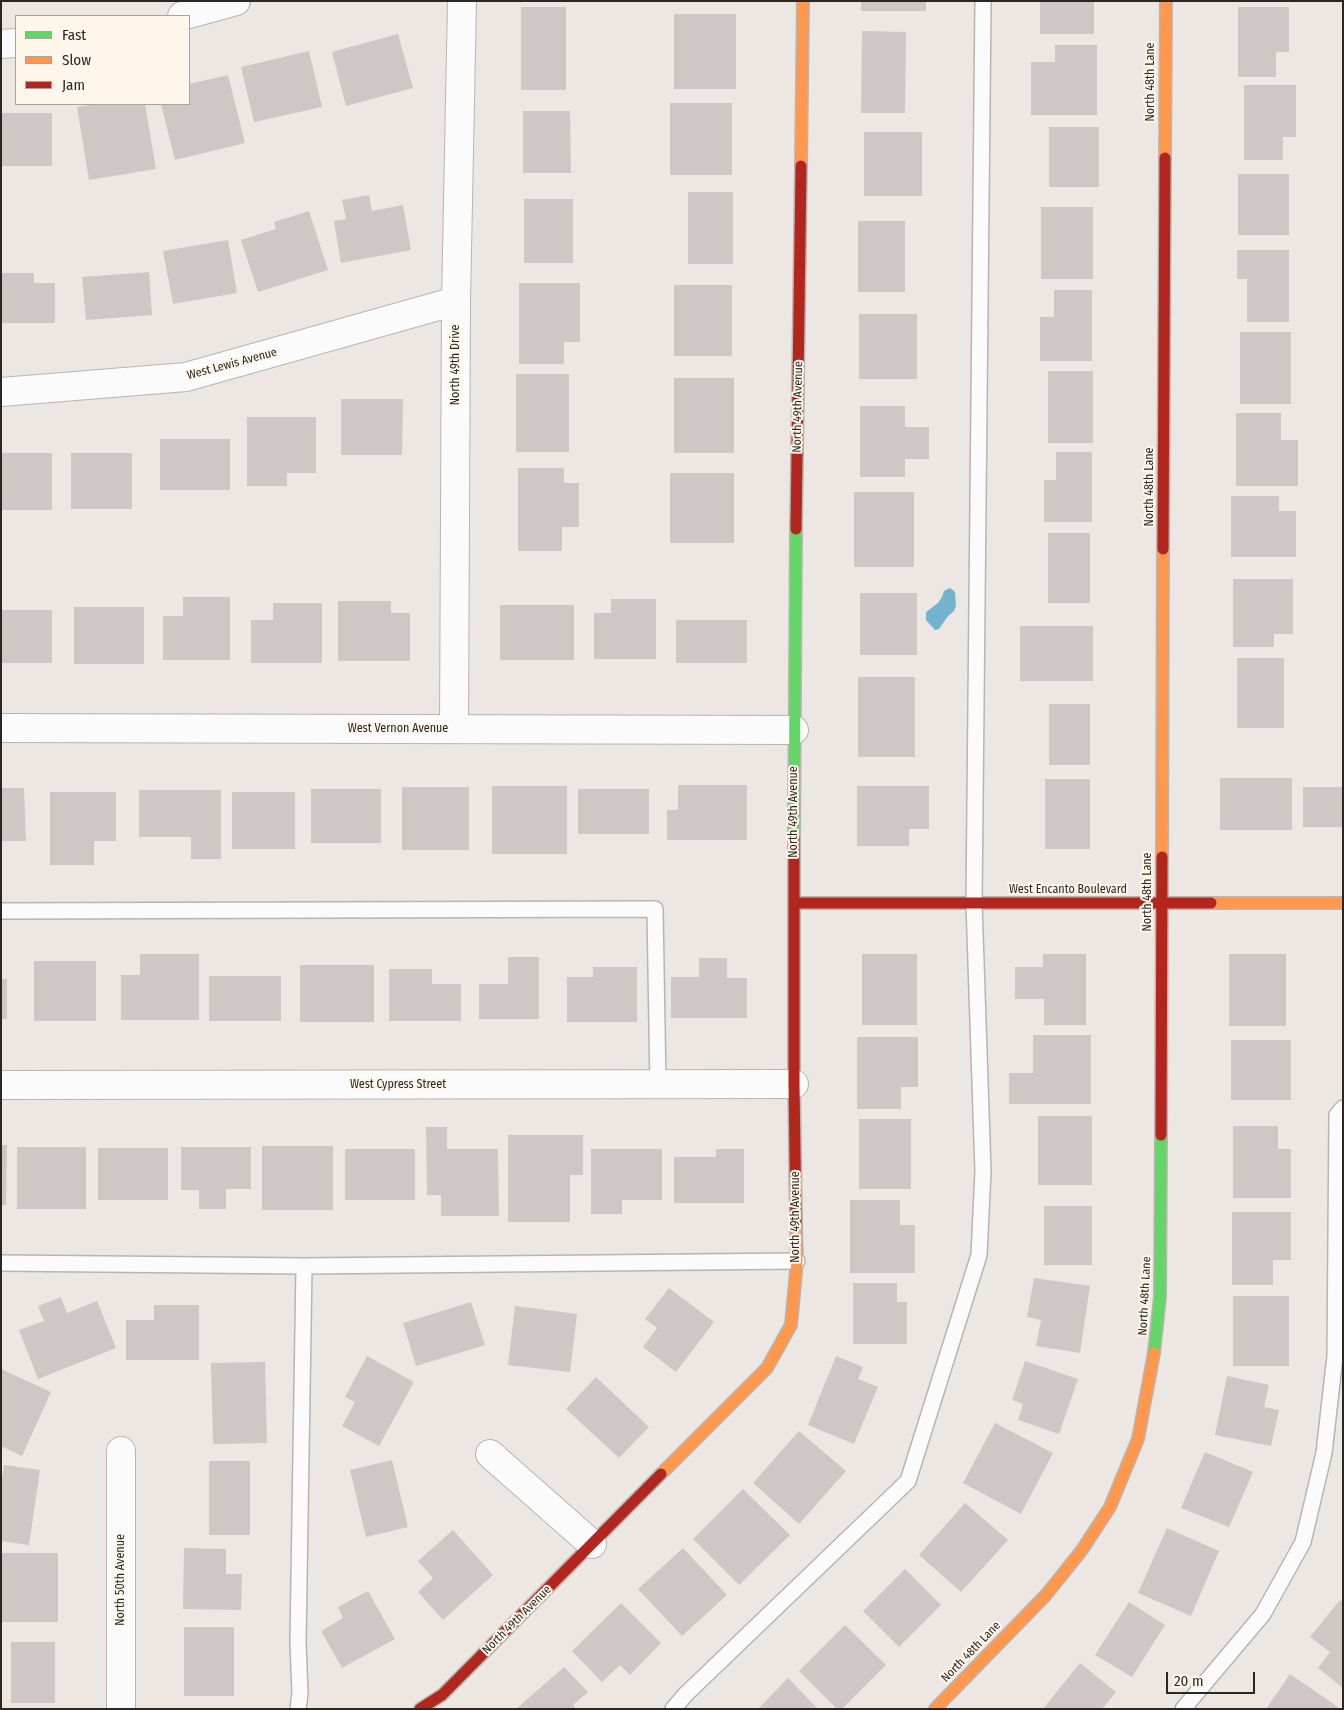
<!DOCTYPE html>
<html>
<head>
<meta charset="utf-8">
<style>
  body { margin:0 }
  #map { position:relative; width:1344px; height:1710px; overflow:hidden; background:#ece7e2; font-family:"Fira Sans Condensed",sans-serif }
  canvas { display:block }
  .frame { position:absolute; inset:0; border:2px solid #2a2723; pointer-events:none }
  .legend { position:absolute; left:15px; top:15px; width:175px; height:90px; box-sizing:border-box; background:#fef6ea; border:1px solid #a9a39a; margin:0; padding:6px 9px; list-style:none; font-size:15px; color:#2a2723 }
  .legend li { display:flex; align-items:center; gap:10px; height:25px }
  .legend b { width:25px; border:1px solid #a9a39a }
  .scale { position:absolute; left:1166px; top:1672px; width:89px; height:22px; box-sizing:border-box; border:2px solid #2a2723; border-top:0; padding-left:6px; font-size:15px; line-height:18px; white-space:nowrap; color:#2a2723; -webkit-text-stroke:4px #fef6ea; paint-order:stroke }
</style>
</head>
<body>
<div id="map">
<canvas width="1344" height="1710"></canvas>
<div class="frame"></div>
<ul class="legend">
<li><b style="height:6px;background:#63d668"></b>Fast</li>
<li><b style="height:6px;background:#ff974d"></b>Slow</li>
<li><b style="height:6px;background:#b3261e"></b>Jam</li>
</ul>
<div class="scale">20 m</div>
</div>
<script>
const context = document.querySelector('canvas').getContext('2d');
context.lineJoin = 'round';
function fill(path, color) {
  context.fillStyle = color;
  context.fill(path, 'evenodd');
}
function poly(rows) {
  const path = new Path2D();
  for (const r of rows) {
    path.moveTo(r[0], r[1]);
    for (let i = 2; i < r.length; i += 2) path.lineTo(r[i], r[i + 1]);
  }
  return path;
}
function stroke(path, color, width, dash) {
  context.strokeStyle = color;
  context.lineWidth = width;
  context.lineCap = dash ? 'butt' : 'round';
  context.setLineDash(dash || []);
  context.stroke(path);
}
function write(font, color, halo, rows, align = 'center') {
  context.font = font + ' "Fira Sans Condensed",sans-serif';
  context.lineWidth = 4;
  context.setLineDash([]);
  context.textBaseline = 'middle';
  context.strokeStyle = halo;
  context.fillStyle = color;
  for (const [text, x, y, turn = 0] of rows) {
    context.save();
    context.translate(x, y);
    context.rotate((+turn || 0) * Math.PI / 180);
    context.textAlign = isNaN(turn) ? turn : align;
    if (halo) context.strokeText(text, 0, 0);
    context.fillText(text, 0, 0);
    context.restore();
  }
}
fill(poly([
  [950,588,955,592,956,606,954,611,948,616,939,629,935,630,926,620,926,612,938,603,942,597,944,591]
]), '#74b3cf');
fill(poly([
  [861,1,926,1,926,11,861,11],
  [1040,1,1094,1,1094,34,1040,34],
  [521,7,566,7,566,90,521,90],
  [1238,7,1289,7,1289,52,1276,52,1276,77,1238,77],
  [674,14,736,14,736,89,674,89],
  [862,31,906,32,905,113,861,113],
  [398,34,413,88,346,106,332,52],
  [1055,45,1097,45,1097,115,1031,115,1031,62,1055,62],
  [309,51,322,107,254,122,241,67],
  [228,75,245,143,175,160,161,104,189,104,189,84],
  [1244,85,1296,85,1296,137,1283,137,1283,160,1244,160],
  [670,103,732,103,732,175,670,175],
  [96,104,145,104,156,169,89,180,77,107],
  [523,111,570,111,571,173,523,173],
  [1,113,52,113,52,166,1,166],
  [1049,127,1099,127,1099,187,1049,187],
  [864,132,922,132,922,196,864,196],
  [1238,174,1289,174,1289,235,1238,235],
  [688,192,733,192,733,264,688,264],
  [369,195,372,211,403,205,411,250,341,263,334,221,346,219,342,200],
  [524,199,573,199,573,263,524,263],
  [1041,207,1093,207,1093,279,1041,279],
  [309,211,328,270,258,292,241,240,276,229,274,222],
  [858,221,905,221,905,292,858,292],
  [228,240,237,293,173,304,163,251],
  [1237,250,1289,250,1289,322,1247,322,1247,279,1237,279],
  [149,272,152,315,86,320,82,277],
  [1,273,34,273,34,283,55,283,55,323,1,323],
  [519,283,580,283,580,342,564,342,564,364,519,364],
  [674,285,732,285,732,356,674,356],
  [1054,290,1092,290,1092,361,1040,361,1040,317,1054,317],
  [859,314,917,314,917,379,859,379],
  [1240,332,1291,332,1291,404,1240,404],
  [1048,371,1093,371,1093,443,1048,443],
  [516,374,569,374,569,452,516,452],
  [674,378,734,378,734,453,674,453],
  [341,399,403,399,402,455,341,455],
  [860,406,905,406,905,427,929,427,929,459,905,459,905,477,860,477],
  [1236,413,1281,413,1281,440,1298,440,1298,486,1236,486],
  [247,417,316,417,316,473,287,473,287,486,247,486],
  [160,439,230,439,230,490,160,490],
  [1056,452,1092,452,1092,522,1044,522,1044,480,1056,480],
  [1,453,52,453,52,510,1,510],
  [71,453,132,453,132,509,71,509],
  [518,468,564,468,564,483,579,483,579,527,562,527,562,551,518,551],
  [670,473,734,473,734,543,670,543],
  [854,492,914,492,914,567,854,567],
  [1231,496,1279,496,1279,511,1296,511,1296,557,1231,557],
  [1048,533,1090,533,1090,603,1048,603],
  [1233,579,1293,579,1293,634,1274,634,1274,647,1233,647],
  [860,593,917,593,917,655,860,655],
  [183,597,230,597,230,660,163,660,163,616,183,616],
  [611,599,656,599,656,659,594,659,594,613,611,613],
  [338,601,391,601,391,613,410,613,410,661,338,661],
  [273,603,322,603,322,663,251,663,251,620,273,620],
  [500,605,574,605,574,660,500,660],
  [74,607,144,607,144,664,74,664],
  [1,610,52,610,52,663,1,663],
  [676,620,747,620,747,663,676,663],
  [1020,626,1093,626,1093,681,1020,681],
  [1237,658,1284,658,1284,728,1237,728],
  [858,677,915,677,915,757,858,757],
  [1049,704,1090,704,1090,765,1049,765],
  [1220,778,1292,778,1292,830,1220,830],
  [1045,779,1090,779,1090,849,1045,849],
  [678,785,747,785,747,840,667,840,667,810,678,810],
  [492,786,567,786,567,854,492,854],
  [857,786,929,786,929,829,909,829,909,846,857,846],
  [402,787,469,787,469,850,402,850],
  [1303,787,1343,787,1343,827,1303,827],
  [1,788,24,788,26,841,1,841],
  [311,789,381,789,381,843,311,843],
  [578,789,649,789,649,834,578,834],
  [139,790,221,790,221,859,191,859,191,837,139,837],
  [50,792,116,792,116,841,94,841,94,865,50,865],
  [232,792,295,792,295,849,232,849],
  [140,954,199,954,199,1020,121,1020,121,975,140,975],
  [862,954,917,954,917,1025,862,1025],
  [1043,954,1086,954,1086,1025,1044,1025,1044,999,1015,999,1015,967,1043,967],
  [1229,954,1286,954,1286,1026,1229,1026],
  [508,957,539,957,539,1019,479,1019,479,984,508,984],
  [699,958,727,958,727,978,747,978,747,1018,671,1018,671,977,699,977],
  [34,961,96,961,96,1021,34,1021],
  [300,965,374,965,374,1022,300,1022],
  [593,967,637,967,637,1022,567,1022,567,977,593,977],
  [389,969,432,969,432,984,461,984,461,1021,389,1021],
  [209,976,281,976,281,1021,209,1021],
  [1,979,7,979,7,1019,1,1019],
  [1033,1035,1091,1035,1091,1104,1009,1104,1009,1073,1033,1073],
  [857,1037,918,1037,918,1087,901,1087,901,1109,857,1109],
  [1231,1040,1291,1040,1291,1100,1231,1100],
  [1038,1116,1092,1116,1092,1185,1038,1185],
  [859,1119,911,1119,911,1189,859,1189],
  [1233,1126,1278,1126,1278,1149,1291,1149,1291,1198,1233,1198],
  [426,1127,447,1127,447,1149,498,1149,499,1216,441,1216,441,1195,427,1195],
  [508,1135,583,1135,583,1175,570,1175,570,1222,508,1222],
  [1,1145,7,1145,6,1205,1,1205],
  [262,1146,333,1146,333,1210,262,1210],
  [17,1147,86,1147,86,1209,17,1209],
  [181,1147,251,1147,251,1189,226,1189,226,1209,199,1209,199,1190,181,1190],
  [98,1148,168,1148,168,1200,98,1200],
  [345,1149,415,1149,415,1200,345,1200],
  [591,1149,662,1149,662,1200,622,1200,622,1214,591,1214],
  [716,1149,744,1149,744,1203,674,1203,674,1157,716,1157],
  [850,1200,900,1200,900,1225,915,1225,915,1273,850,1273],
  [1044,1206,1092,1206,1092,1265,1044,1265],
  [1232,1212,1291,1212,1291,1260,1273,1260,1273,1285,1232,1285],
  [1034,1278,1090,1286,1080,1353,1036,1346,1041,1320,1027,1317],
  [853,1283,897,1283,897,1302,907,1302,907,1344,853,1344],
  [669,1288,714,1322,676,1372,643,1347,657,1328,645,1319],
  [1233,1296,1289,1296,1289,1366,1233,1366],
  [61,1297,67,1313,97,1301,116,1348,38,1379,19,1330,44,1321,38,1306],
  [471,1302,485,1345,416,1366,403,1323],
  [154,1305,199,1305,199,1360,126,1360,126,1320,154,1320],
  [515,1306,577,1314,570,1372,508,1365],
  [367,1356,414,1382,379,1446,342,1426,355,1402,345,1397],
  [836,1356,863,1367,858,1379,878,1387,854,1444,808,1425],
  [1025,1361,1078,1379,1059,1434,1018,1420,1023,1404,1012,1400],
  [265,1362,267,1443,213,1444,211,1363],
  [1,1369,51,1392,22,1456,1,1446],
  [1227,1376,1269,1385,1264,1407,1279,1410,1271,1446,1215,1435],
  [596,1377,649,1427,619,1458,566,1409],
  [995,1423,1053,1453,1021,1514,963,1483],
  [799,1431,846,1471,799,1524,753,1483],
  [1205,1452,1253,1472,1229,1527,1181,1508],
  [392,1460,408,1527,366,1537,350,1470],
  [209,1461,250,1461,250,1535,209,1535],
  [4,1465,40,1470,29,1545,1,1541,1,1485],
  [743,1489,790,1535,739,1585,693,1539],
  [965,1503,1008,1540,961,1592,919,1555],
  [1167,1528,1219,1551,1191,1616,1138,1593],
  [453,1530,493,1575,443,1620,418,1592,433,1578,418,1561],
  [184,1548,226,1549,226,1574,242,1574,241,1610,183,1609],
  [683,1548,727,1595,682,1636,638,1589],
  [1,1553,58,1553,58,1622,1,1622],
  [905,1569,941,1605,899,1647,863,1611],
  [368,1591,395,1639,342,1668,321,1631,343,1618,338,1607],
  [1340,1600,1343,1602,1343,1688,1318,1668,1330,1652,1310,1637],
  [1129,1602,1165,1625,1132,1677,1095,1655],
  [621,1603,661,1643,630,1675,620,1665,602,1682,572,1651],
  [845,1625,886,1665,842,1709,837,1709,799,1671],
  [184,1627,234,1627,234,1696,184,1696],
  [11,1642,55,1642,55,1703,11,1703],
  [1080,1663,1116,1692,1102,1709,1043,1709],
  [564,1667,588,1692,573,1705,576,1709,516,1709],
  [1290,1674,1338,1707,1336,1709,1266,1709],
  [788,1678,818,1709,758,1709]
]), '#cdc8c6');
const lane = poly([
  [1,911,655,909,658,1085],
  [1,1263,304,1266,797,1261],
  [298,1709,300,1693,298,1643,304,1266],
  [673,1709,686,1694,908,1481,979,1255,983,1171,974,903,983,1],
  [1183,1709,1263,1614,1303,1542,1324,1453,1335,1356,1337,1115,1343,1108]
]);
const street = poly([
  [182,16,236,1],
  [1,44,16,43],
  [1,392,186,377,456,301],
  [1,728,794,730],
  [454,729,456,301,462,1],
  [1,1085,794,1084],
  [121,1451,121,1709],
  [490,1454,592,1544]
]);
const fast = poly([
  [794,838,796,529],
  [1154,1353,1160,1297,1161,1135]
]);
const slow = poly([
  [1165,158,1166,1],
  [801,166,803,1],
  [1162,857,1163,549],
  [1211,903,1343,903],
  [661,1474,767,1368,791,1325,797,1261,796,1225],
  [935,1709,1046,1595,1082,1550,1110,1507,1138,1439,1154,1353]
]);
const jam = poly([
  [796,529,801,166],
  [1163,549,1165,158],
  [794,838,794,1084,796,1225],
  [794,903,1211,903],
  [1161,1135,1162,857],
  [420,1709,442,1695,661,1474]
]);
stroke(lane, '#b8b4b0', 18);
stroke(street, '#b8b4b0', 30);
stroke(fast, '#b8b4b0', 14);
stroke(slow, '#b8b4b0', 14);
stroke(jam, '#b8b4b0', 14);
stroke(lane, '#fcfbfb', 15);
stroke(street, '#fcfbfb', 28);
stroke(fast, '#63d668', 11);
stroke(slow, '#ff974d', 11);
stroke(jam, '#b3261e', 11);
write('12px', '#2a2723', '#fef6ea', [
  ["North 48th Lane",1151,82,-90],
  ["West Lewis Avenue",232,364,-15],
  ["North 49th Drive",456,365,-90],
  ["North 49th Avenue",798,407,-89],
  ["North 48th Lane",1150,487,-90],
  ["West Vernon Avenue",398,729],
  ["North 49th Avenue",794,812,-90],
  ["West Encanto Boulevard",1068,890],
  ["North 48th Lane",1148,892,-90],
  ["West Cypress Street",398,1085],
  ["North 49th Avenue",796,1217,-90],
  ["North 48th Lane",1145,1296,-87],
  ["North 50th Avenue",121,1580,-90],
  ["North 49th Avenue",517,1620,-45],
  ["North 48th Lane",971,1652,-46]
]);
</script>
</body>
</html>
